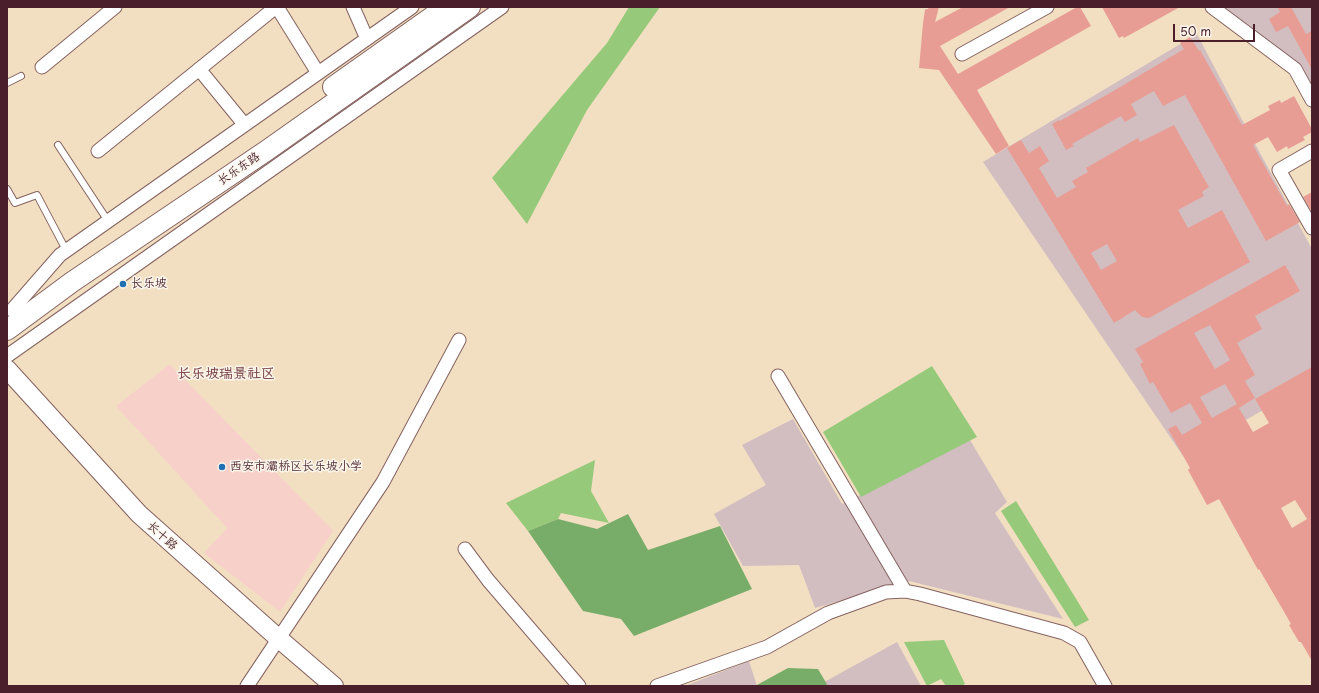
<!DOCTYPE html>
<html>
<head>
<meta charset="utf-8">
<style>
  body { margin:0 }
  #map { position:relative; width:1319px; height:693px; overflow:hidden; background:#f2dfc1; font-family:"Playpen Sans",sans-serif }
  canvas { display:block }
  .frame { position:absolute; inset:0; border:8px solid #4a1f2b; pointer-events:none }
  .scale { position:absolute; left:1173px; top:24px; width:82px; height:18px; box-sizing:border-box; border:2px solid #4a1f2b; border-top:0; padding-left:5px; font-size:12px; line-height:14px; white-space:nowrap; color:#4a1f2b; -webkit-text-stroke:3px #fbf7ec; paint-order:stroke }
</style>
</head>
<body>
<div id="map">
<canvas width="1319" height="693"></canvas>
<div class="frame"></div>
<div class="scale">50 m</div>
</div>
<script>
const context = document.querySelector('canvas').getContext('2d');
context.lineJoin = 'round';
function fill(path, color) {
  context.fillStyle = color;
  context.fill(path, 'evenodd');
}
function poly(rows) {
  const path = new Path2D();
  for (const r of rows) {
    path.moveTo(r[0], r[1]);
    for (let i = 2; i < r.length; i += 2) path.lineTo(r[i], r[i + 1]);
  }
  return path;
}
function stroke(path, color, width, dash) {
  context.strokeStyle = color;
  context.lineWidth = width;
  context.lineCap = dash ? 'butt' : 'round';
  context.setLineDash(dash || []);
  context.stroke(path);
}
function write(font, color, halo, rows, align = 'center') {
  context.font = font + ' "Playpen Sans","LXGW WenKai TC",sans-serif';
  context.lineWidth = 3;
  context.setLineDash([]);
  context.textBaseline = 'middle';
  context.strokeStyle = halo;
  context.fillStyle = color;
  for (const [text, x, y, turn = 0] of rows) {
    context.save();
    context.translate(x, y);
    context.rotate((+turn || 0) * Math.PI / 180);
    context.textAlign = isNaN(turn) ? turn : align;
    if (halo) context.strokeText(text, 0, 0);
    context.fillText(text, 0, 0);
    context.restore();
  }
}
fill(poly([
  [170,364,333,531,280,612,204,553,227,528,116,406]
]), '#f7d0c9');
fill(poly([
  [1224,7,1312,7,1312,89,1299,65],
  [1197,34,1239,114,1312,249,1312,382,1183,456,983,162],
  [793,419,842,504,970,440,1007,502,995,513,1063,619,909,581,815,608,799,565,743,566,714,514,766,485,742,445],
  [897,642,921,686,817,686],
  [749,661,757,686,685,686]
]), '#d2bec1');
fill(poly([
  [629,7,660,7,587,110,527,224,492,178,607,43],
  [932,366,977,437,861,497,823,432],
  [595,460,591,491,609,523,561,513,558,519,528,531,506,503],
  [1016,501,1089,620,1075,627,1001,511],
  [944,640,965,684,961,686,946,686,941,679,927,686,904,642]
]), '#96c979');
fill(poly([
  [628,514,648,550,720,526,752,589,634,636,621,619,583,611,528,531,558,519,597,529],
  [788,668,818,669,828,686,755,686]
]), '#78ad69');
fill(poly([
  [929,7,939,7,935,22,963,7,1010,7,940,46,958,74,1077,7,1080,7,1091,26,977,90,1009,146,996,154,939,70,919,68,923,23,925,10,926,9,928,9],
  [1102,7,1180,7,1124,38,1123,36,1119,38],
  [1277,7,1291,7,1306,34,1312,31,1312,70,1288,26,1276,32,1269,19,1280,12],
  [1190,37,1199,51,1200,50,1242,125,1270,110,1268,106,1280,100,1281,103,1294,96,1312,129,1312,132,1303,137,1305,140,1288,149,1287,146,1277,152,1268,137,1253,145,1287,206,1289,204,1300,222,1266,241,1185,95,1163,106,1154,91,1131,104,1137,115,1125,122,1121,116,1072,144,1074,146,1066,150,1052,124,1059,120,1060,121,1110,93,1184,49,1180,43],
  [1174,125,1209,187,1202,192,1204,196,1178,210,1188,228,1222,210,1250,262,1149,318,1142,317,1135,310,1114,323,1007,148,1021,140,1029,153,1040,146,1049,161,1039,168,1057,198,1076,187,1072,181,1088,172,1086,168,1138,138,1140,142],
  [1107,244,1117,261,1101,270,1091,253],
  [1312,192,1312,212,1303,197],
  [1285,265,1300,291,1255,316,1262,329,1237,343,1255,375,1245,381,1255,398,1239,408,1253,432,1269,423,1255,399,1312,367,1312,661,1301,642,1299,642,1289,625,1291,624,1283,610,1259,569,1258,570,1219,499,1207,505,1188,470,1190,468,1168,429,1176,425,1182,435,1202,423,1190,403,1171,413,1153,382,1150,384,1140,364,1143,362,1135,349],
  [1210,325,1230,360,1215,369,1194,333],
  [1225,384,1237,404,1212,418,1200,397],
  [1295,500,1307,519,1292,528,1281,508]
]), '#e89d94');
const lane = poly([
  [7,83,21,76],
  [58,145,108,221],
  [7,189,15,203,37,195,66,250]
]);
const street = poly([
  [277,7,318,73],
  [353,7,367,39],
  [1212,7,1295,69,1312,100],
  [962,54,1047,7],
  [42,67,115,7],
  [199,69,244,124],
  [98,151,276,7],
  [1312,151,1279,170,1312,228],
  [12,310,60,255,412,7],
  [7,356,502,7],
  [778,376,905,591],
  [465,549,488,580,579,686],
  [247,686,383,482,459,340],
  [657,686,767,647,828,613,886,592,905,591,920,594,1064,633,1080,642,1105,686]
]);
const secondary = poly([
  [7,369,139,514,278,638,334,686]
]);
const primary = poly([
  [333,87,446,7],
  [7,330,72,282,266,151,470,7]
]);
stroke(lane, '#856260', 8);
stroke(street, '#856260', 15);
stroke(secondary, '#856260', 20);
stroke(primary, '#856260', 22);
stroke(lane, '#fff', 6);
stroke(street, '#fff', 13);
stroke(secondary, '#fff', 18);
stroke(primary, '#fff', 20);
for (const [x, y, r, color] of [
  [123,284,4,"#1f6fb2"],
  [222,467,4,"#1f6fb2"]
]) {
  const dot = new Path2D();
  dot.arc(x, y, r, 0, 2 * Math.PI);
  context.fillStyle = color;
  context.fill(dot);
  stroke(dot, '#fbf7ec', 1.5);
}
write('12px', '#4a1f2b', '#fbf7ec', [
  ["长乐东路",239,169,-34],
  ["长十路",162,536,42]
]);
write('12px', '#4a1f2b', '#fbf7ec', [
  ["长乐坡",131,284],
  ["西安市灞桥区长乐坡小学",230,467]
], 'left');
write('bold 14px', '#814b50', '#fbf7ec', [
  ["长乐坡瑞景社区",226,374]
]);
</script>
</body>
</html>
